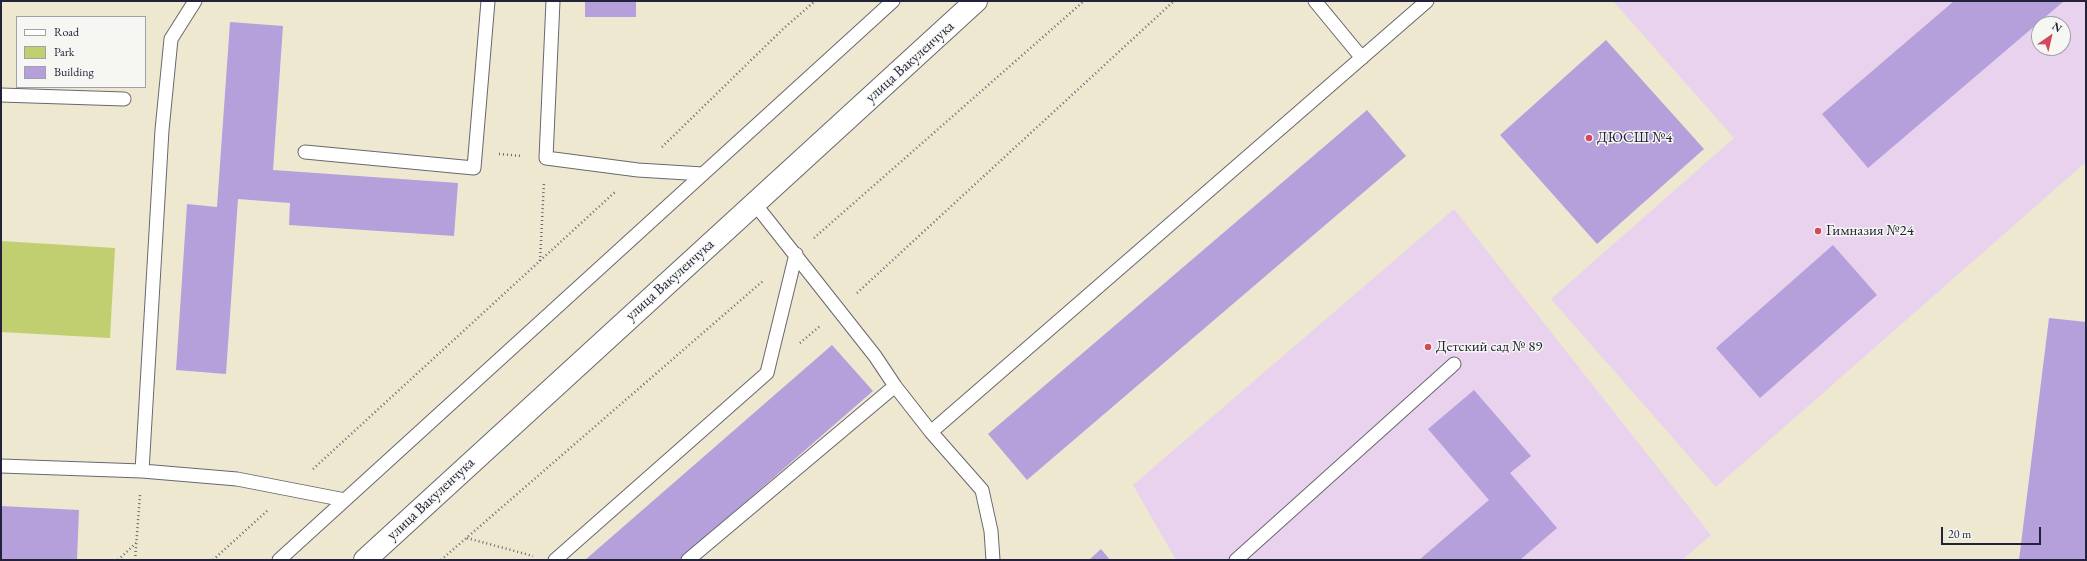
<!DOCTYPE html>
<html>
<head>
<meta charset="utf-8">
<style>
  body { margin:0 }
  #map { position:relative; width:2087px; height:561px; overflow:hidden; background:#eee8d0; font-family:"EB Garamond",serif }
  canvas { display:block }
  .frame { position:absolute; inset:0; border:2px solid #22223b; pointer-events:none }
  .legend { position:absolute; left:16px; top:16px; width:130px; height:72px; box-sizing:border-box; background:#f6f6f2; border:1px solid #a1a1a9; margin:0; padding:5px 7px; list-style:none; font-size:12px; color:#22223b }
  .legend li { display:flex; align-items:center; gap:8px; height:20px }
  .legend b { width:20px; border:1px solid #a1a1a9 }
  .north { position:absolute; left:2031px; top:16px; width:40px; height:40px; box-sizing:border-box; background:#f6f6f2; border:1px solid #a1a1a9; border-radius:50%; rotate:34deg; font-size:11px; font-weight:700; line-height:16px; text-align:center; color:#22223b }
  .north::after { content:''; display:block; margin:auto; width:14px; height:18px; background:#d1495b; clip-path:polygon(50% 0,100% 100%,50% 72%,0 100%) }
  .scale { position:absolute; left:1941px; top:527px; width:100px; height:18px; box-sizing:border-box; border:2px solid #22223b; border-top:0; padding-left:5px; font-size:12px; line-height:14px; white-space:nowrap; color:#22223b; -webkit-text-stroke:3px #f6f6f2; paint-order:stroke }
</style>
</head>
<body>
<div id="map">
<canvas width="2087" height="561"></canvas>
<div class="frame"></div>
<ul class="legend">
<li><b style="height:5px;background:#fff"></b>Road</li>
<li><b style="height:11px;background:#c2cf70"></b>Park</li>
<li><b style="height:11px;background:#b5a0dc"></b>Building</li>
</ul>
<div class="north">N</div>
<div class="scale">20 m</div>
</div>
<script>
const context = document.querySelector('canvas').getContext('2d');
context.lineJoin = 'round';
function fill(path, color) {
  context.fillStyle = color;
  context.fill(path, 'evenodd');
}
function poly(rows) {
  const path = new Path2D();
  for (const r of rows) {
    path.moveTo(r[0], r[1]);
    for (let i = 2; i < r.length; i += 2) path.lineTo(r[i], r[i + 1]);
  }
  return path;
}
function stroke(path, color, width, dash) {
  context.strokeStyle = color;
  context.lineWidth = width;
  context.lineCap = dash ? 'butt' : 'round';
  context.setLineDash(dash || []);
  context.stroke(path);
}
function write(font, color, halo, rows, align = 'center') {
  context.font = font + ' "EB Garamond",serif';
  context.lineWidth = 3;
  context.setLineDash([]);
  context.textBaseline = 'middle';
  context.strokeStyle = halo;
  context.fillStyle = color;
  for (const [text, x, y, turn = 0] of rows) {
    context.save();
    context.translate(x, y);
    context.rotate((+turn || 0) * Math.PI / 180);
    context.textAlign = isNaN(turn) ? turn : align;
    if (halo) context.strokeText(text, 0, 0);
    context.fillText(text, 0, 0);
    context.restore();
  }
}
fill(poly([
  [1613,1,2086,1,2086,162,1716,487,1551,299,1734,138],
  [2039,24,2063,24,2063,48,2039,48],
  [1454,209,1711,535,1682,560,1176,560,1133,485]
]), '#e9d2ed');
fill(poly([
  [1,241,115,248,110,338,1,332]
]), '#c2cf70');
fill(poly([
  [585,1,636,1,636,17,585,17],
  [1954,1,2064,1,1868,168,1822,114],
  [230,22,283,26,273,170,458,183,454,236,289,225,290,203,238,199,226,374,176,370,187,204,217,207],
  [1606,40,1704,149,1597,244,1500,135],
  [1367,110,1406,156,1027,480,988,434],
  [1833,245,1877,295,1760,398,1716,348],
  [2049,318,2086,322,2086,560,2019,560],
  [832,345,873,391,679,560,585,560],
  [1474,390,1531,456,1510,473,1557,528,1520,560,1419,560,1489,500,1428,429],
  [1,506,79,510,77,560,1,559],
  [1101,549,1110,560,1089,560]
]), '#b5a0dc');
const lane = poly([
  [553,1,546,158,638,170,703,174],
  [1315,1,1362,58],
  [1,95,124,99],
  [305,152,474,168,488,1],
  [755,204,875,356,895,386,931,432,1427,1],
  [931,432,982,490,991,531,993,560],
  [1,466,142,471,237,479,345,500],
  [142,471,162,130,171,39,195,1],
  [279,560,893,1],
  [555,560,767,373,796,254],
  [688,560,895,386],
  [1236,560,1454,364]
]);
const secondary = poly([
  [365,560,976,1]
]);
stroke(lane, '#69676f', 15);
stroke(secondary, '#69676f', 24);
stroke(poly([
  [662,147,783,29,815,1],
  [499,154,522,156],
  [814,238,1084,1],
  [540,261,544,182],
  [857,293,1174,1],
  [800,343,820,326],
  [313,469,615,192],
  [467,538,533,556],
  [118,560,136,543],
  [135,560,140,495],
  [213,560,268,510],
  [441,560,764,280]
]), '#69676f', 2.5, [1, 3]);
stroke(lane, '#fff', 13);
stroke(secondary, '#fff', 22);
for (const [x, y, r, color] of [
  [1589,138,4,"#d1495b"],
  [1818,231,4,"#d1495b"],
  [1428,347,4,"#d1495b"]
]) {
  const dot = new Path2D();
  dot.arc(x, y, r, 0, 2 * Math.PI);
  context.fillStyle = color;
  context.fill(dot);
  stroke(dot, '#f6f6f2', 1.5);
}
write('15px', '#22223b', '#f6f6f2', [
  ["улица Вакуленчука",910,62,-42],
  ["улица Вакуленчука",670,280,-42],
  ["улица Вакуленчука",431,499,-43]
]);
write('15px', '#22223b', '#f6f6f2', [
  ["ДЮСШ №4",1597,138],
  ["Гимназия №24",1826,231],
  ["Детский сад № 89",1436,347]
], 'left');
</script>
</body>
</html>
